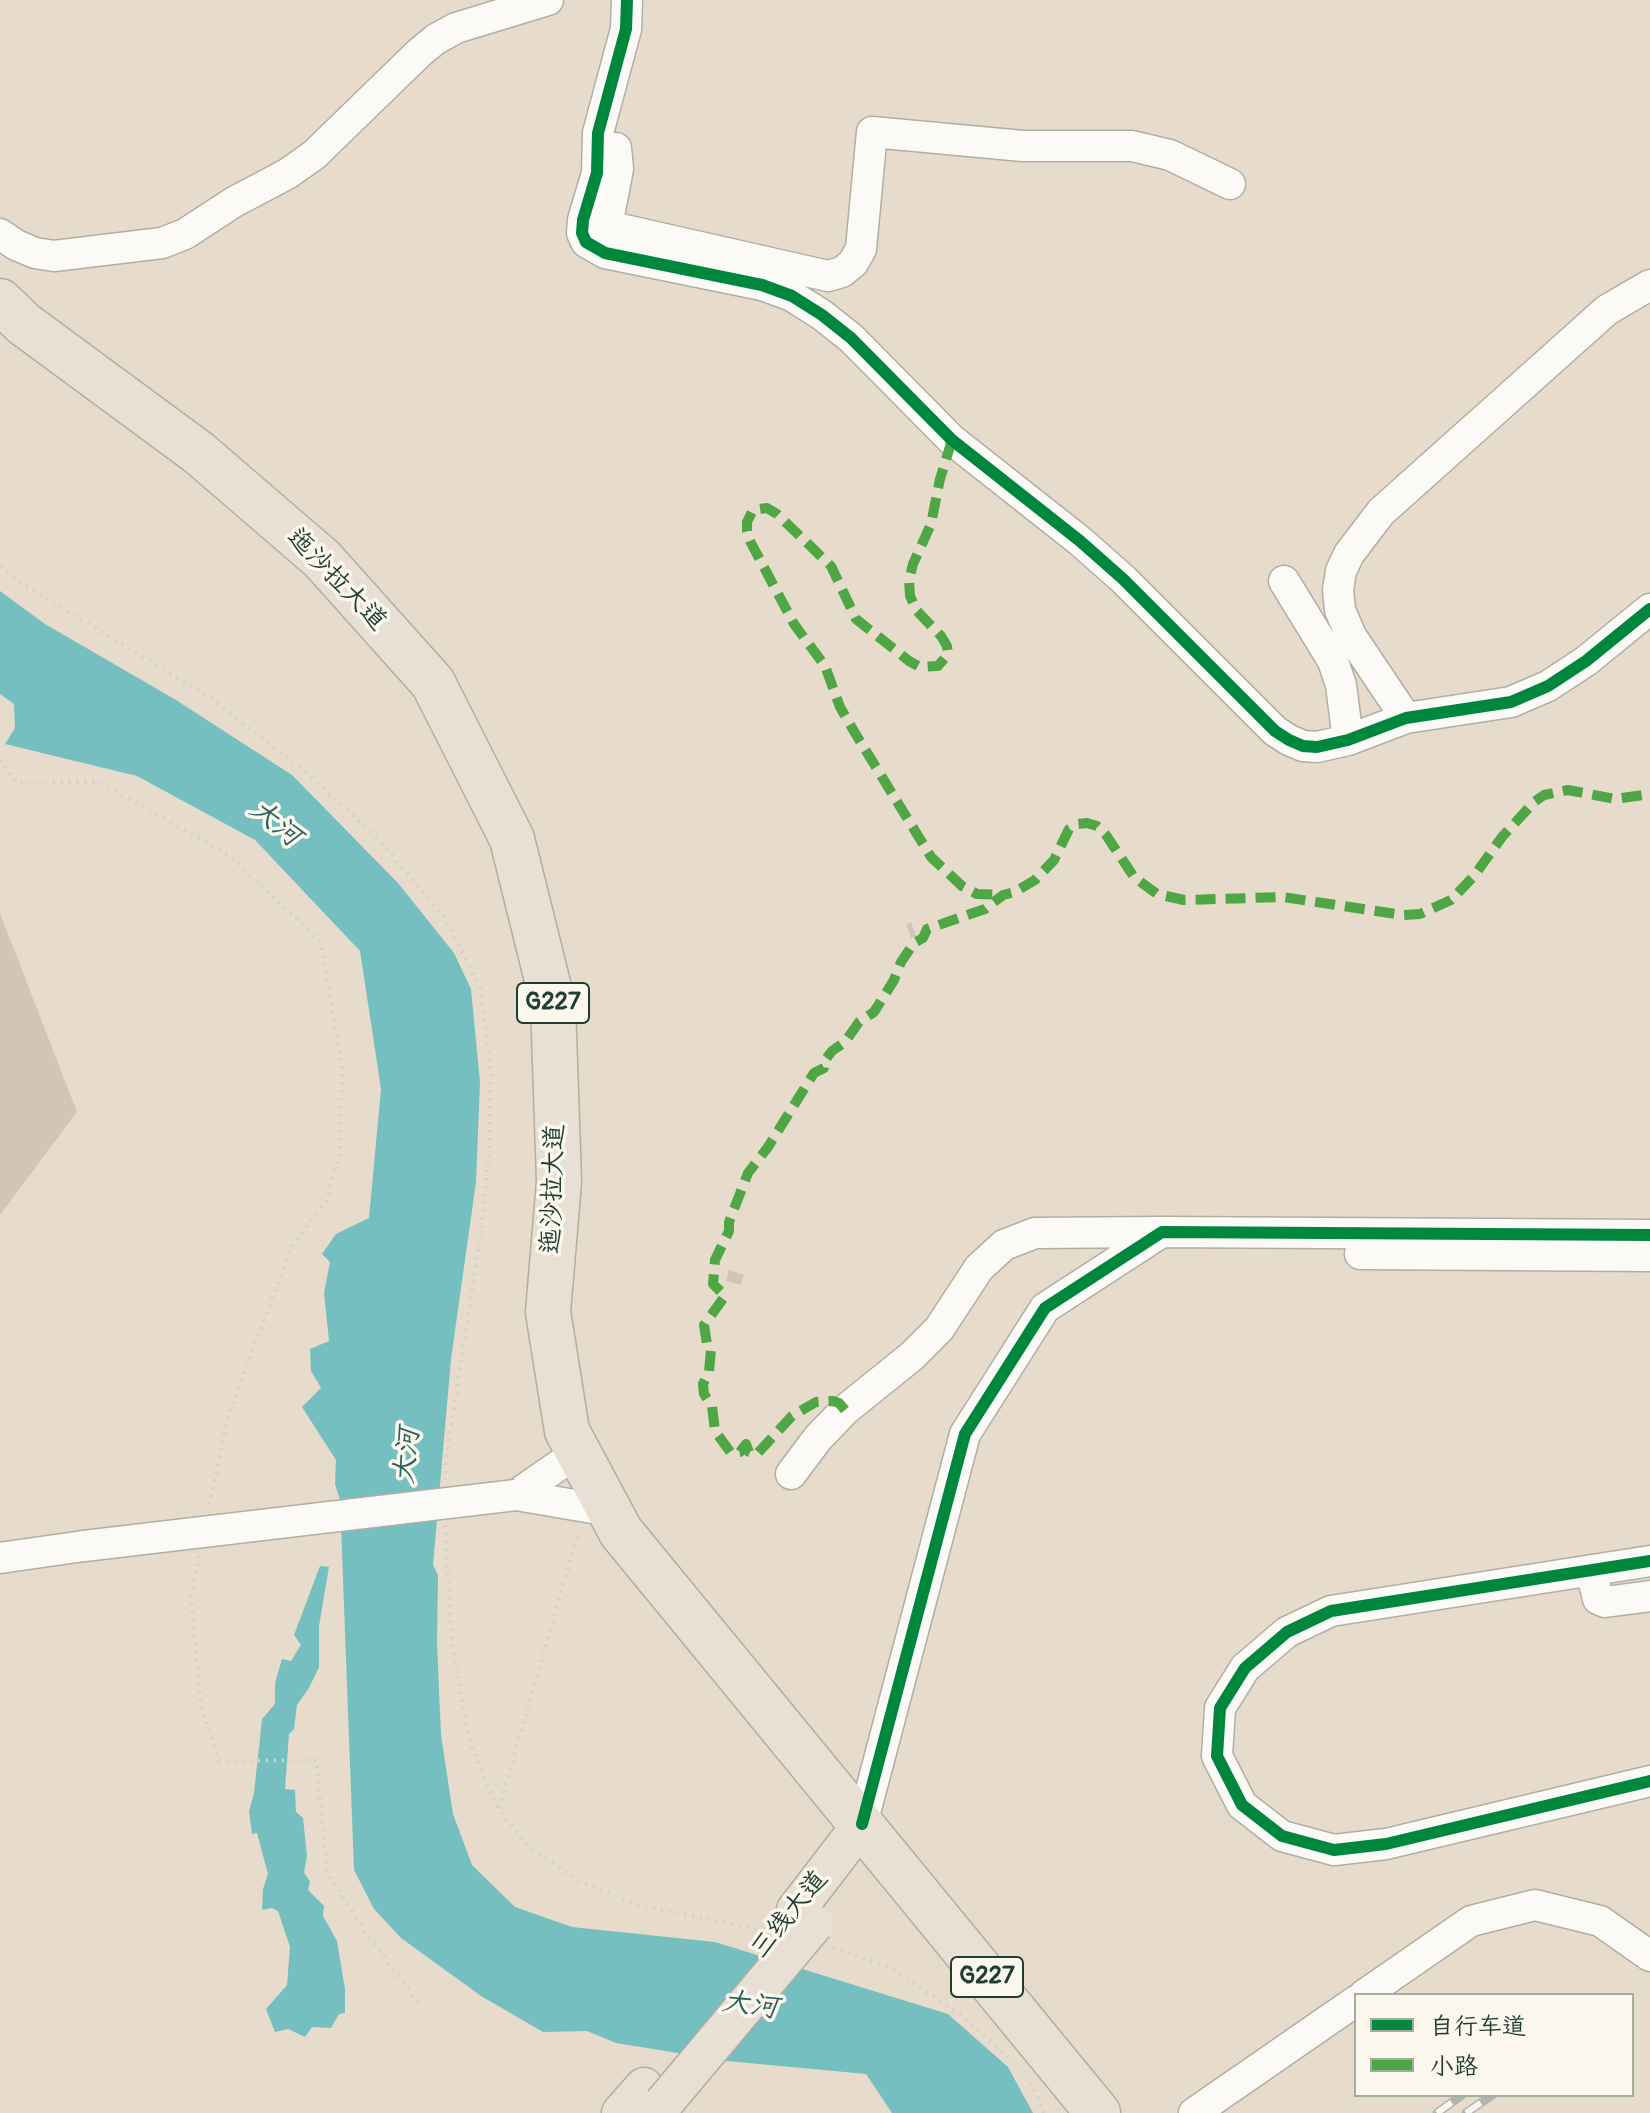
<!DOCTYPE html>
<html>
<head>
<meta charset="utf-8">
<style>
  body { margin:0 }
  #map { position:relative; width:1650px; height:2113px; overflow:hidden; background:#e7dccb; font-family:Pangolin,"LXGW WenKai TC",sans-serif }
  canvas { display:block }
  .legend { position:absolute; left:1354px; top:1993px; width:280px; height:104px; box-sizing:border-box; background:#fbf7ec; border:2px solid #a3ada2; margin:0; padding:10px 14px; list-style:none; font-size:24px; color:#1f3d34 }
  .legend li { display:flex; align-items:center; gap:16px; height:40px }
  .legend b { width:40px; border:2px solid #a3ada2 }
</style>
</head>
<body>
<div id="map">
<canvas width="1650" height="2113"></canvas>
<ul class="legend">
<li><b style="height:10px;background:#00873e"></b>自行车道</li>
<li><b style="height:10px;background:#4fa644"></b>小路</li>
</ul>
</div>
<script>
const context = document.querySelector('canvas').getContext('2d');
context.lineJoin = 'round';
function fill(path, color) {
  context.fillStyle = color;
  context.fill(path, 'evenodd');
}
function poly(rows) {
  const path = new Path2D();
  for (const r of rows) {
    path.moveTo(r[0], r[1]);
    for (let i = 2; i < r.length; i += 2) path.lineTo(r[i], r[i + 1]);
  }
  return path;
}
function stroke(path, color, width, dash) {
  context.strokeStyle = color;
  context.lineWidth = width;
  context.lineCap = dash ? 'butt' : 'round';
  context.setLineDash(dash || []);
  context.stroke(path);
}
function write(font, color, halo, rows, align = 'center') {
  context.font = font + ' Pangolin,"LXGW WenKai TC",sans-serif';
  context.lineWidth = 7;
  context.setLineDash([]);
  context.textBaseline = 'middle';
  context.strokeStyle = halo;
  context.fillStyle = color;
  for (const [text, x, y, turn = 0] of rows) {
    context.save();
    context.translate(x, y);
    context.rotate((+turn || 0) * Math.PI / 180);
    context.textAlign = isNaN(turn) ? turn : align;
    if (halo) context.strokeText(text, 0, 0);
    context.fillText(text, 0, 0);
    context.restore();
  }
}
fill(poly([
  [0,591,45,624,176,700,292,775,398,883,454,953,471,989,480,1082,476,1182,451,1359,433,1565,438,1575,437,1643,441,1735,453,1814,472,1865,515,1907,572,1927,715,1942,948,2014,1008,2067,1033,2113,892,2113,866,2074,727,2061,616,2043,587,2031,543,2032,481,1996,401,1938,374,1909,354,1870,340,1500,335,1484,336,1460,302,1407,321,1388,311,1371,310,1349,329,1341,324,1293,330,1262,322,1254,336,1234,369,1218,381,1089,360,951,255,840,137,776,5,744,15,728,14,704,0,694],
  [320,1566,329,1567,319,1626,319,1667,309,1688,297,1705,294,1729,289,1734,285,1789,295,1790,296,1812,303,1818,307,1856,304,1872,310,1882,308,1890,324,1906,323,1916,337,1941,345,1989,345,2013,339,2014,331,2028,312,2027,305,2037,288,2029,275,2032,266,2009,287,1985,290,1947,278,1911,272,1908,262,1910,263,1889,268,1874,257,1833,252,1834,249,1811,254,1793,262,1719,275,1704,275,1683,282,1659,291,1661,301,1645,294,1635]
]), '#75bfc1');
fill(poly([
  [0,913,77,1112,0,1215],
  [911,922,916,936,911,938,906,924],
  [729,1270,744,1275,741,1285,726,1281]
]), '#d3c5b4');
const minor = poly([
  [627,0,626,29,598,133,597,173,583,220,582,233,586,242,605,253,762,285,792,296,822,315,851,338,952,440,1080,541,1123,579,1275,731,1289,740,1303,746,1317,747,1348,740,1406,718,1511,702,1548,686,1586,661,1650,609],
  [616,148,618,169,607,226,828,276,842,272,853,263,861,249,872,132,1023,146,1132,146,1170,155,1230,184],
  [0,234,16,245,35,253,54,256,162,243,185,234,234,202,287,174,314,155,419,53,436,39,456,28,548,0],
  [1284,581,1333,661,1341,685,1348,740],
  [1406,718,1351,636,1340,610,1338,590,1341,571,1349,554,1381,512,1607,310,1650,285],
  [1360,1254,1650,1256],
  [791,1474,818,1438,845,1410,912,1356,939,1329,979,1268,1004,1245,1035,1233,1162,1232],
  [516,1495,610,1511],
  [516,1495,578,1452],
  [0,1558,84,1546],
  [1650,1561,1331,1611,1287,1632,1245,1668,1220,1708,1217,1756,1242,1805,1282,1836,1334,1850,1386,1844,1650,1781],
  [1591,1570,1598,1599,1605,1602,1650,1596],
  [862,1824,965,1434,1045,1308,1162,1232,1650,1235],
  [1364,1995,1471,1921,1535,1905,1600,1921,1650,1956],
  [1194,2113,1356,2001]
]);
const major = poly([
  [796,1910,862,1824],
  [621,2113,644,2087]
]);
const highway = poly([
  [0,301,24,324,199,453,322,559,433,683,512,839,553,1004,559,1182,548,1312,567,1431,621,1532,1098,2113]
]);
stroke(minor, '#b1aea2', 33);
stroke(major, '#b1aea2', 41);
stroke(highway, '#b1aea2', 47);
stroke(poly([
  [0,567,26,586,211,698,306,773,376,837,444,916,480,987,491,1071,489,1153,480,1239,446,1459,445,1480],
  [0,760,17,783,99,782,232,857,321,943,342,1066,340,1153,326,1202,291,1247,227,1420,209,1508],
  [445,1525,452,1643,470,1743,499,1810,526,1844,578,1881,641,1906,770,1931],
  [199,1556,191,1598,201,1706,219,1761,316,1760,327,1872,366,1933,422,2007],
  [499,1808,577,1537],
  [833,1947,889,1967,964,2017,1012,2061],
  [1031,2082,1044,2113]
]), '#d2d1cd', 4, [2, 6]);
stroke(minor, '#fbfaf7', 30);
stroke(major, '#e8e0d4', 38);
stroke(highway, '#e8e0d4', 44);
const rail = poly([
  [1437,2113,1462,2095],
  [1466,2113,1492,2095]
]);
stroke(rail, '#b2b4b1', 9);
stroke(rail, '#fbf7ec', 6, [18]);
const minorBridge = poly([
  [84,1546,516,1495]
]);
const majorBridge = poly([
  [663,2104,814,1924]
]);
stroke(minorBridge, '#b1aea2', 33, []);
stroke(majorBridge, '#b1aea2', 41, []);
stroke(minorBridge, '#fbfaf7', 30);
stroke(majorBridge, '#e8e0d4', 38);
stroke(poly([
  [952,440,940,479,931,524,913,564,909,580,910,596,917,611,941,636,947,646,948,654,938,666,920,667,909,661,856,619,831,566,777,514,767,508,753,510,747,522,747,531,750,541,794,624,825,666,840,707,855,733,931,857,962,886,977,894,1003,895],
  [845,1410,839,1403,833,1401,816,1402,792,1416,756,1455,749,1452,746,1444,740,1452,731,1453,715,1431,712,1406,704,1394,703,1384,709,1372,711,1349,707,1344,704,1325,725,1296,713,1284,715,1260,729,1231,729,1222,748,1173,768,1147,814,1073,824,1068,825,1060,832,1051,845,1042,859,1022,874,1012,894,980,901,962,914,943,923,938,927,929,985,909,1003,895,1015,892,1035,880,1054,860,1069,829,1078,824,1087,823,1097,826,1106,835,1134,877,1157,894,1184,900,1283,897,1403,915,1420,914,1451,900,1474,876,1502,837,1534,802,1544,795,1568,790,1615,799,1650,794]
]), '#4fa644', 10, [20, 10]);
stroke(poly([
  [627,0,626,29,598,133,597,173,583,220,582,233,586,242,605,253,762,285,792,296,822,315,851,338,952,440,1080,541,1123,579,1275,731,1289,740,1303,746,1317,747,1348,740,1406,718,1511,702,1548,686,1586,661,1650,609],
  [1650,1561,1331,1611,1287,1632,1245,1668,1220,1708,1217,1756,1242,1805,1282,1836,1334,1850,1386,1844,1650,1781],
  [862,1824,965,1434,1045,1308,1162,1232,1650,1235]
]), '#00873e', 12);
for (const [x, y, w] of [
  [553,1003,72],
  [987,1977,72]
]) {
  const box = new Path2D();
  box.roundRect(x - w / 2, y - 20, w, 40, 6);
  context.fillStyle = '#fbf7ec';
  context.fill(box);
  stroke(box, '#1f3d34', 2);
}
write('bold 24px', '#1f3d34', null, [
  ["G227",553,1003],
  ["G227",987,1977]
]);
write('26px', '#1f3d34', '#fbf7ec', [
  ["迤沙拉大道",336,580,46],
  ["迤沙拉大道",554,1189,-88],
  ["三线大道",790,1915,-51]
]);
write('italic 28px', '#2a605d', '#fbf7ec', [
  ["大河",275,824,39],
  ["大河",408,1456,-84],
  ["大河",750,2006,8]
]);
</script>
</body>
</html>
